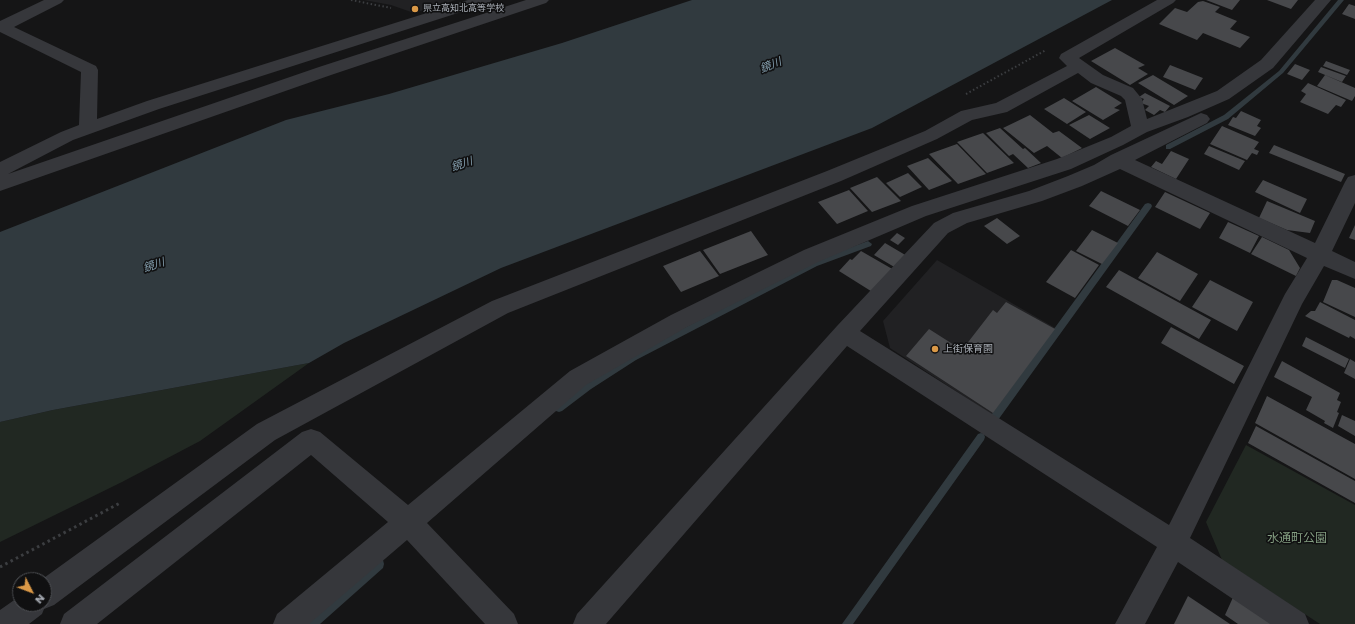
<!DOCTYPE html>
<html>
<head>
<meta charset="utf-8">
<style>
  body { margin:0 }
  #map { position:relative; width:1355px; height:624px; overflow:hidden; background:#151516; font-family:Poppins,sans-serif }
  canvas { display:block }
  .north { position:absolute; left:12px; top:572px; width:40px; height:40px; box-sizing:border-box; background:#101011; border:1px solid #4d4f53; border-radius:50%; rotate:132deg; font-size:11px; font-weight:700; line-height:16px; text-align:center; color:#a8adb5 }
  .north::after { content:''; display:block; margin:auto; width:14px; height:18px; background:#db9947; clip-path:polygon(50% 0,100% 100%,50% 72%,0 100%) }
</style>
</head>
<body>
<div id="map">
<canvas width="1355" height="624"></canvas>
<div class="north">N</div>
</div>
<script>
const context = document.querySelector('canvas').getContext('2d');
context.lineJoin = 'round';
function fill(path, color) {
  context.fillStyle = color;
  context.fill(path, 'evenodd');
}
function poly(rows) {
  const path = new Path2D();
  for (const r of rows) {
    path.moveTo(r[0], r[1]);
    for (let i = 2; i < r.length; i += 2) path.lineTo(r[i], r[i + 1]);
  }
  return path;
}
function stroke(path, color, width, dash) {
  context.strokeStyle = color;
  context.lineWidth = width;
  context.lineCap = dash ? 'butt' : 'round';
  context.setLineDash(dash || []);
  context.stroke(path);
}
function write(font, color, halo, rows, align = 'center') {
  context.font = font + ' Poppins,"Noto Sans JP",sans-serif';
  context.lineWidth = 3;
  context.setLineDash([]);
  context.textBaseline = 'middle';
  context.strokeStyle = halo;
  context.fillStyle = color;
  for (const [text, x, y, turn = 0] of rows) {
    context.save();
    context.translate(x, y);
    context.rotate((+turn || 0) * Math.PI / 180);
    context.textAlign = isNaN(turn) ? turn : align;
    if (halo) context.strokeText(text, 0, 0);
    context.fillText(text, 0, 0);
    context.restore();
  }
}
fill(poly([
  [364,0,456,0,414,13,391,5],
  [937,260,1057,329,994,416,890,348,883,321]
]), '#212123');
fill(poly([
  [309,363,200,441,122,482,0,542,0,422,53,410],
  [1246,445,1355,505,1355,624,1320,624,1222,560,1206,522]
]), '#212822');
fill(poly([
  [692,0,1112,0,872,128,501,268,344,343,309,363,53,410,0,422,0,232,286,120,389,94,562,43]
]), '#313a3f');
fill(poly([
  [1338,0,1344,0,1283,73,1228,119,1170,149,1166,149,1166,145,1224,115,1279,71,1338,0],
  [1148,203,1151,204,1152,206,1151,208,998,420,995,421,992,420,991,417,992,414,1145,204,1148,203],
  [868,241,872,244,871,246,817,266,636,360,591,389,562,411,559,412,556,411,555,408,556,405,585,383,630,356,811,262,868,241],
  [981,433,984,434,985,437,984,440,853,624,842,624,978,434,981,433],
  [379,559,383,560,384,564,383,568,320,624,307,624,308,620,375,560,379,559]
]), '#313a3f');
fill(poly([
  [1206,0,1240,0,1232,10],
  [1267,0,1298,0,1291,9],
  [1203,1,1220,7,1215,12,1237,21,1230,29,1250,37,1240,48,1203,33,1197,40,1159,24,1175,8,1187,12,1198,2],
  [1349,4,1355,6,1355,19,1342,14],
  [1115,48,1145,65,1138,68,1148,74,1130,85,1091,61],
  [1326,61,1350,70,1347,75,1323,66],
  [1295,64,1310,70,1302,80,1287,74],
  [1170,65,1203,78,1195,90,1163,77],
  [1321,67,1346,76,1342,82,1318,72],
  [1153,75,1188,96,1174,105,1138,83],
  [1325,75,1355,88,1355,96,1352,101,1317,86],
  [1308,83,1346,100,1341,107,1336,105,1328,114,1300,102,1306,94,1301,91],
  [1096,87,1122,103,1114,108,1120,110,1103,120,1072,101],
  [1145,93,1170,106,1165,112,1160,110,1154,115,1145,110,1149,106,1141,103,1144,99,1139,97],
  [1064,98,1086,112,1067,124,1044,109],
  [1241,111,1261,120,1257,126,1261,128,1255,136,1228,125,1233,117,1236,118],
  [1030,115,1053,133,1059,131,1082,148,1062,158,1047,146,1034,153,1003,128],
  [1089,115,1110,128,1090,139,1069,125],
  [1222,126,1259,142,1254,149,1259,151,1257,155,1252,153,1247,160,1210,144],
  [1000,128,1023,149,1025,148,1041,163,1028,168,1013,154,1009,156,986,133],
  [983,133,1014,163,987,173,957,142],
  [957,144,986,174,958,184,929,154],
  [1274,145,1345,174,1341,182,1269,153],
  [1209,146,1245,161,1239,170,1204,154],
  [1171,151,1189,159,1176,179,1151,167,1156,161,1162,164],
  [928,158,952,181,929,190,907,166],
  [908,173,922,187,900,197,886,183],
  [877,177,901,201,872,212,850,188],
  [1263,180,1307,199,1300,213,1255,192],
  [849,190,868,211,837,224,818,202],
  [1101,191,1140,210,1128,226,1089,206],
  [1165,192,1210,213,1200,229,1155,207],
  [1267,201,1315,221,1310,233,1287,230,1259,218],
  [997,218,1020,236,1007,244,984,226],
  [1228,222,1259,236,1250,253,1219,238],
  [1355,225,1355,240,1349,238],
  [1092,230,1118,243,1102,264,1076,251],
  [751,231,768,255,720,274,703,250],
  [897,233,905,238,898,245,890,240],
  [1262,237,1289,250,1300,268,1296,276,1251,254],
  [885,243,907,256,896,268,874,255],
  [1071,250,1099,265,1075,298,1046,282],
  [700,251,719,276,681,292,663,266],
  [861,251,894,270,874,293,839,271,850,259,852,260],
  [1157,252,1198,274,1180,301,1138,278],
  [1119,270,1211,320,1199,339,1106,287],
  [1210,280,1253,302,1237,331,1192,307],
  [1332,280,1337,280,1355,288,1355,317,1323,302],
  [1006,302,1055,329,993,413,906,356,929,329,962,350,993,310,997,313],
  [1320,302,1355,320,1355,339,1350,336,1349,338,1305,316,1311,311,1315,311],
  [1171,327,1244,366,1234,384,1161,343],
  [1306,337,1349,359,1345,368,1302,346],
  [1350,359,1355,362,1355,379,1344,373],
  [1282,361,1340,393,1337,400,1341,402,1337,412,1339,413,1333,428,1324,423,1325,421,1306,410,1312,397,1274,377],
  [1267,396,1355,444,1355,479,1255,423],
  [1342,415,1355,421,1355,436,1338,426],
  [1256,426,1355,481,1355,503,1248,443],
  [1235,593,1281,624,1238,624,1225,615],
  [1188,596,1230,624,1174,624]
]), '#47484b');
stroke(poly([
  [351,0,391,8],
  [966,94,1046,50]
]), '#3c3e41', 2, [1.5, 2.5]);
stroke(poly([
  [0,567,120,503]
]), '#3c3e41', 3, [2.5, 3.5]);
fill(poly([
  [44,0,64,0,61,3,14,27,96,66,98,70,97,119,147,101,468,0,492,0,489,3,159,109,73,140,8,174,319,67,526,0,549,0,546,3,331,75,0,191,0,177,4,175,0,177,0,162,61,132,79,125,81,72,0,32,0,21,44,0],
  [1157,0,1176,0,1173,3,1079,58,1103,75,1133,88,1142,99,1147,119,1217,91,1261,60,1315,0,1331,0,1273,68,1229,99,1188,117,1147,132,1123,145,1071,169,926,216,818,262,687,327,586,385,427,523,514,614,518,624,485,624,407,540,309,624,273,624,277,614,388,522,311,455,97,624,60,624,64,614,302,432,311,429,320,432,408,505,570,371,671,315,804,250,912,206,1057,159,1111,137,1131,126,1125,100,1121,96,1091,83,1078,73,1007,112,972,120,937,139,841,181,508,313,275,440,54,605,44,609,42,614,29,624,0,624,0,610,20,596,20,604,44,604,44,580,41,580,257,424,492,301,827,171,925,131,961,111,996,103,1067,66,1059,58,1061,54,1157,0],
  [1201,113,1207,115,1210,119,1207,123,1135,160,1315,243,1345,182,1348,177,1355,175,1355,203,1332,251,1355,262,1355,279,1324,266,1302,304,1190,538,1305,614,1309,624,1270,624,1178,562,1145,624,1115,624,1157,547,847,346,606,624,573,624,577,614,837,326,934,223,953,213,1029,191,1068,176,1094,165,1111,155,1201,113],
  [1120,169,1307,258,1285,294,1169,525,860,331,948,233,967,223,1042,201,1082,186,1120,169]
]), '#36373b');
for (const [x, y, r, color] of [
  [415,9,4,"#db9947"],
  [935,349,4,"#db9947"]
]) {
  const dot = new Path2D();
  dot.arc(x, y, r, 0, 2 * Math.PI);
  context.fillStyle = color;
  context.fill(dot);
  stroke(dot, '#101011', 1.5);
}
write('9px', '#a8adb5', '#101011', [
  ["県立高知北高等学校",423,9]
], 'left');
write('10px', '#a8adb5', '#101011', [
  ["上街保育園",943,349]
], 'left');
write('italic 11px', '#839dac', '#101011', [
  ["鏡川",771,66,-22],
  ["鏡川",462,165,-18],
  ["鏡川",154,266,-18]
]);
write('12px', '#839d81', '#101011', [
  ["水通町公園",1297,539]
]);
</script>
</body>
</html>
